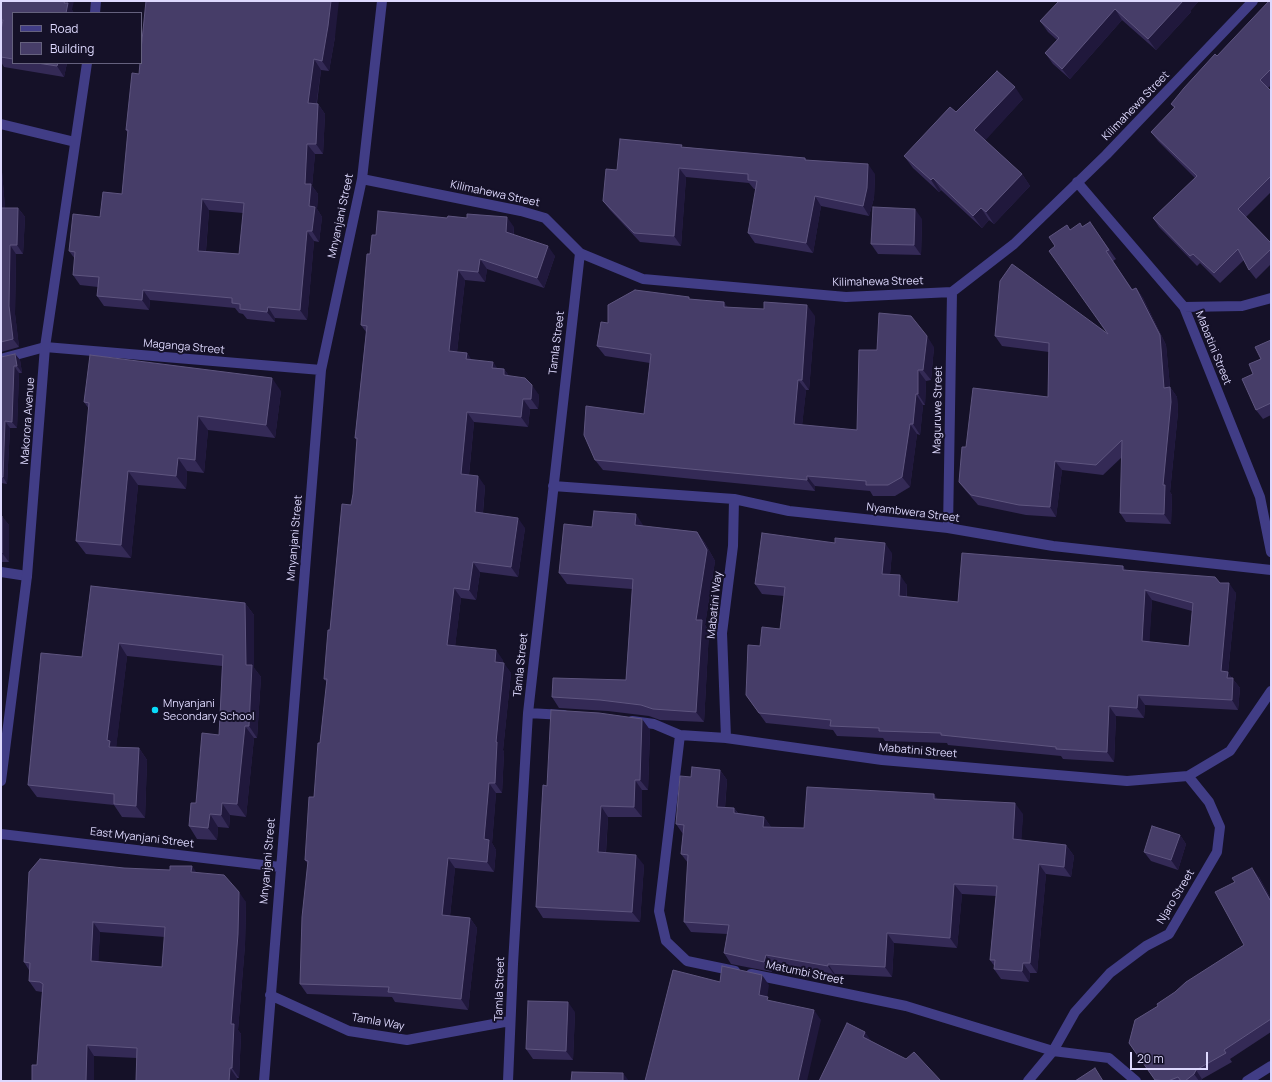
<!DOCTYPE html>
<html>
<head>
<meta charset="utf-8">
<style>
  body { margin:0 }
  #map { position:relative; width:1272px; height:1082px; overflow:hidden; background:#151128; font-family:Manrope,sans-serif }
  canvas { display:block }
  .frame { position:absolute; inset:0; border:2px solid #ded9fe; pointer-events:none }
  .legend { position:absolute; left:12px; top:12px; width:130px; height:52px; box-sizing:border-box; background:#151128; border:1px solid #65617e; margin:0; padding:5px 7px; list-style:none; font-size:12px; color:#ded9fe }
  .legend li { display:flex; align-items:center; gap:8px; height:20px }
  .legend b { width:20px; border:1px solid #65617e }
  .scale { position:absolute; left:1130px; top:1052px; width:78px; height:18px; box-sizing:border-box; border:2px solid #ded9fe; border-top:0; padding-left:5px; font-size:12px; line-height:14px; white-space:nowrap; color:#ded9fe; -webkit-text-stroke:3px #151128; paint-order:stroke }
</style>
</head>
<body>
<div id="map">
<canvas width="1272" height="1082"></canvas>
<div class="frame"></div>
<ul class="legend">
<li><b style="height:5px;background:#413d86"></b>Road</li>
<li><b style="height:11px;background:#463d68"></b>Building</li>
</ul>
<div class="scale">20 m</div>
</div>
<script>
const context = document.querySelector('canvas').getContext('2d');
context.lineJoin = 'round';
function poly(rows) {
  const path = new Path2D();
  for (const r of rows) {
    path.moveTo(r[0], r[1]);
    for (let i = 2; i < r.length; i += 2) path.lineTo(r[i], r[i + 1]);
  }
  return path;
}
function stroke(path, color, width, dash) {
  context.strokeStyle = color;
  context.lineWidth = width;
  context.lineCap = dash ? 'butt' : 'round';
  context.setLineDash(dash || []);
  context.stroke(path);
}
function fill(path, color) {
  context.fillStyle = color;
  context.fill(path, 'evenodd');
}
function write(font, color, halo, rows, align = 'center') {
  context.font = font + ' Manrope,sans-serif';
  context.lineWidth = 4;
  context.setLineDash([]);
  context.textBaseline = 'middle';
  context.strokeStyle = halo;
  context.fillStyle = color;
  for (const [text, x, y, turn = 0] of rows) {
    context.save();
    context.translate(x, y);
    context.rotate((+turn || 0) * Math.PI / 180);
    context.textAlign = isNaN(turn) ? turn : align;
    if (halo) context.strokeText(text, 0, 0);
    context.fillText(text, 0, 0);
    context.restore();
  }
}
stroke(poly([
  [1,124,75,142],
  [362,179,521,211,545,218,580,253,643,279,846,297,952,292,1014,244,1106,155,1253,1],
  [1077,182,1184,307,1260,497,1271,552],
  [1184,307,1242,306,1271,298],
  [1,359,45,347,321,370],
  [553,486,734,499,789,511,948,528,1053,546,1271,570],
  [948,528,952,292],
  [1,572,27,576],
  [528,713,564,715],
  [632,721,654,724,680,735,726,738,882,760,1127,781,1188,776,1230,751,1271,691],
  [680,735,659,911,666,941,687,961,735,971],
  [726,738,722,633,733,546,734,499],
  [1,834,280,867],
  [751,974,906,1006,1053,1051,1109,1058,1136,1081],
  [270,995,349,1031,407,1040,510,1021],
  [264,1081,321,370,362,179,382,1],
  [508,1081,513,964,528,713,580,253],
  [1028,1081,1053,1051,1075,1012,1110,973,1146,946,1169,934,1217,852,1220,827,1209,802,1188,776],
  [1247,1081,1271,1066]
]), '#413d86', 10);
stroke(poly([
  [95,13,96,1],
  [1,781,27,576,45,347,87,63]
]), '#413d86', 10);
fill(poly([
  [1,1,72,10,74,13,13,13,13,63,67,63,64,77,4,67,1,62],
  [1059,1,1199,1,1190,11,1191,12,1156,50,1122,20,1070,79,1053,64,1045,53,1057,40,1048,32,1040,21],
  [1271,1,1271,85,1268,88,1271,91,1271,192,1246,217,1271,243,1271,264,1256,279,1249,270,1244,260,1220,283,1200,263,1197,266,1159,227,1153,218,1195,178,1158,141,1151,132,1174,108,1171,104],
  [335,37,329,71,321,70,317,103,318,104,325,114,323,154,315,154,312,186,318,194,317,209,322,217,319,242,314,241,307,320,275,318,275,322,247,319,243,314,239,313,235,308,150,300,149,310,104,306,97,296,98,287,80,285,73,275,75,259,69,251,100,217,122,194,128,133,126,130,139,74],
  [209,210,243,213,239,254,206,251],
  [1023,99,985,140,1022,174,1030,186,994,224,989,220,982,228,941,190,939,192,913,168,904,156,956,112],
  [683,147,805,158,807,161,875,174,874,198,869,216,821,206,813,253,755,243,748,233,756,189,754,189,749,183,686,177,681,246,640,242,610,210,603,201,617,170],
  [1,171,2,172,5,208,18,208,25,217,23,254,16,254,15,314,19,347,1,352],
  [922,219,921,255,878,254,871,244],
  [1090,222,1116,259,1113,261,1132,289,1136,288,1143,298,1166,345,1170,387,1177,397,1178,412,1170,492,1172,495,1171,524,1126,522,1120,513,1122,457,1103,475,1062,470,1056,517,1026,515,978,505,966,491,959,482,966,447,1048,397,1049,352,1002,346,995,336,1108,334,1067,225,1070,230,1082,227],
  [514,227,514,235,555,256,544,288,487,269,485,282,465,280,457,352,467,353,471,360,497,368,504,369,509,376,539,395,538,409,530,409,528,427,474,422,469,475,485,486,483,513,525,528,518,577,480,572,476,600,461,598,455,646,503,660,503,663,511,673,503,750,504,752,502,793,496,793,492,843,496,850,494,872,455,868,450,916,470,918,477,928,468,1010,395,1002,392,997,307,994,300,984,308,864,305,860,314,797,323,715,327,682,324,679,330,630,353,494,357,440,355,438,366,332,361,325,370,254,376,235],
  [690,299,728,307,815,316,809,390,806,390,802,425,857,430,877,350,934,347,931,380,926,381,925,405,923,405,920,435,917,434,910,487,895,496,873,496,870,491,815,486,815,491,603,470,595,460,644,414,650,363,605,356,597,346,608,323],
  [1271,340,1271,415,1263,419,1256,410,1253,374],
  [15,354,20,360,22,373,19,373,17,428,10,428,7,484,1,483,1,357],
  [281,391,275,438,208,430,204,473,187,471,186,489,138,485,131,558,86,554,76,541,89,409,84,402],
  [1,516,9,525,9,562,1,562],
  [643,525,643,526,697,532,705,543,715,561,705,625,709,631,704,722,660,720,649,716,608,711,559,708,552,697,626,680,632,589,567,584,559,573,592,527],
  [892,553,890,574,907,585,907,597,958,602,1123,566,1126,571,1220,583,1236,593,1228,673,1240,688,1238,710,1145,705,1144,718,1116,716,1114,762,1063,759,1061,756,948,745,947,743,885,741,883,738,837,736,833,730,766,723,746,695,760,646,780,629,784,596,762,594,755,584],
  [1152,600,1192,611,1189,646,1149,642],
  [91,586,245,603,254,615,254,668,261,677,257,738,254,738,246,817,230,815,229,828,218,827,217,840,197,839,189,826,196,803,219,735,222,666,127,656,116,747,139,748,147,760,145,818,122,817,114,805,37,797,28,785,82,657],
  [642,719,650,730,648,790,642,790,642,817,608,817,606,853,644,865,640,922,543,918,536,907,547,786],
  [720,770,727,780,725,808,734,808,738,813,764,817,771,827,804,828,938,799,1023,814,1021,840,1066,845,1074,856,1071,877,1046,874,1037,973,1030,973,1029,982,1001,979,994,969,995,967,990,960,996,896,962,894,957,948,894,943,892,977,835,974,835,976,773,965,772,972,731,964,724,953,727,934,691,932,684,922,688,863,681,854,683,834,676,824,691,777],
  [1180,835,1186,844,1178,870,1151,861,1144,852],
  [124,868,196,873,246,902,245,945,238,1030,241,1034,239,1078,237,1078,237,1081,136,1081,137,1058,94,1056,37,1065,42,992,36,991,29,981,29,970,24,962],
  [100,932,165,937,162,967,98,962],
  [1259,877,1271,899,1271,1032,1230,1059,1232,1062,1202,1079,1201,1081,1156,1081,1129,1043,1158,1006,1244,945],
  [575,1012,573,1060,533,1059,526,1049]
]), '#342a56');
fill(poly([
  [65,1,74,1,72,10,74,13,66,13],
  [331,1,339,1,335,37,329,71,322,61],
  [1182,1,1199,1,1190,11,1191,12,1156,50,1148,39],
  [1115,9,1122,20,1070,79,1062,69],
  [314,59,321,70,315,113,308,103],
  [58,63,67,63,64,77,57,66],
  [1015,87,1023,99,983,143,974,130],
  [318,104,325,114,323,154,316,144],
  [307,144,315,154,312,186,318,194,317,209,322,217,319,242,312,231,309,206,305,184],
  [868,164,875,174,874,198,869,216,863,206],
  [679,168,686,177,681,246,674,236],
  [1,171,2,172,6,217,1,209],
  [1022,174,1030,186,994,224,986,212],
  [933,178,941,190,939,192,931,180],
  [815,196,821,206,813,253,806,243],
  [202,199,209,210,205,261,198,251],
  [18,208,25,217,23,254,17,245],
  [981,208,989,220,982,228,973,216],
  [915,209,922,219,921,255,914,245],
  [507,217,514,227,513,242,506,232],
  [307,231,314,241,307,320,300,310],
  [10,245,16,254,15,314,19,347,13,339,9,306],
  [548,246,555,256,544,288,537,278],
  [480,259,487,269,485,282,478,272],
  [458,270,465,280,456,361,449,351],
  [1136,288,1143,298,1166,345,1171,397,1164,388],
  [143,290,150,300,149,310,142,300],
  [724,302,732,313,724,307],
  [807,305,815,316,809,390,802,380],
  [268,307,275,318,275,322,267,312],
  [927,336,934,347,931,380,923,370],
  [467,353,474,363,466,359],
  [15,354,20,360,22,373,17,366],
  [493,362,500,372,492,368],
  [14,366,19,373,17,428,12,422],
  [504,369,511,379,504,375],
  [918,370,926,381,925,405,918,394],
  [272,378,281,391,275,438,266,425],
  [798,380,806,390,801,435,794,424],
  [532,385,539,395,538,409,531,399],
  [1170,387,1177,397,1178,412,1170,492,1172,495,1171,524,1164,514,1163,485],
  [916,394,923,405,920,435,913,424],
  [523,399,530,409,528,427,521,417],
  [467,412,474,422,468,484,461,474],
  [198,416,208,430,204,473,195,460],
  [5,421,10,428,7,484,3,477],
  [910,424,917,434,910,487,902,477],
  [178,458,187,471,186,489,176,476],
  [1055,461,1062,470,1056,517,1050,507],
  [128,471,138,485,131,558,121,545],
  [478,476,485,486,482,522,475,512],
  [807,476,815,486,815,491,807,480],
  [636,514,643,525,642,536,635,525],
  [2,516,9,525,9,562,2,553],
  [518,518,525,528,518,577,511,567],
  [697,532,705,543,715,561,705,625,709,631,704,722,696,712,696,620],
  [885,543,892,553,889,584,882,574],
  [473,562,480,572,476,600,469,590],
  [1123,566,1130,575,1123,570],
  [900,575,907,585,906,606,899,596],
  [1229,583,1236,593,1228,673,1240,688,1238,710,1232,700,1221,671],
  [454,588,461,598,454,655,447,645],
  [1145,590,1152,600,1149,651,1142,641],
  [245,603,254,615,254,668,261,677,257,738,249,726,246,665],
  [119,643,127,656,116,749,109,747,107,740],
  [496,650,503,660,502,672,495,662],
  [504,663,511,673,503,750,504,752,502,793,495,783,496,742],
  [1138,695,1145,705,1144,718,1137,708],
  [1109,706,1116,716,1114,762,1107,752],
  [642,719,650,730,648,790,640,780],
  [245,726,254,738,246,817,237,804],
  [139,748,147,760,145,818,136,806],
  [720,770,727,780,724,817,717,807],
  [635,780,642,790,642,817,634,807],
  [489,783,496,793,492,843,496,850,494,872,487,862,484,839],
  [934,794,941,804,934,799],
  [222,803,230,815,229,828,221,815],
  [1015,803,1023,814,1021,850,1013,839],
  [601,806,608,817,605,863,598,852],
  [734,808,741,819,734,813],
  [210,814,218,827,217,840,208,828],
  [764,817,771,827,770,837,763,827],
  [1180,835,1186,844,1178,870,1171,860],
  [1066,845,1074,856,1071,877,1064,867],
  [636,855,644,865,640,922,632,912],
  [448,858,455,868,449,925,442,915],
  [1039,864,1046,874,1037,973,1030,963],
  [192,866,199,876,191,872],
  [1252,868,1259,877,1271,899,1271,901],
  [954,884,962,894,957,948,950,938],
  [239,892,246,902,245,945,238,1030,241,1034,239,1078,232,1068,231,1024],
  [470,918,477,928,468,1010,461,999],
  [93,922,100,932,98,972,91,961],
  [887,933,894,943,892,977,885,967],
  [766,955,773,965,772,972,764,962],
  [1023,963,1030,973,1029,982,1022,971],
  [828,964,835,974,835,976,828,966],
  [762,975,769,985,766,1005,759,995],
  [568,1002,575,1012,573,1060,566,1051],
  [814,1010,821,1020,807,1081,798,1081],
  [865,1032,872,1042,870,1047,863,1037],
  [87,1045,94,1056,94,1081,86,1081],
  [230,1068,237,1078,237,1081,229,1081],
  [1196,1070,1202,1079,1201,1081,1199,1081,1194,1074],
  [623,1073,629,1081,623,1081]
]), '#20183c');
const building = poly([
  [1,1,65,1,64,3,68,3,66,13,13,13,13,59,1,57,1,30,3,20,1,20,1,1],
  [146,1,331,1,328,26,322,61,314,59,308,103,318,104,316,144,307,144,305,184,311,184,309,206,315,207,312,231,307,231,300,310,268,307,267,312,240,309,240,304,232,303,232,298,143,290,142,300,97,296,99,277,73,275,75,252,69,251,73,214,100,217,103,192,122,194,128,130,126,130,132,73,139,74,140,63,141,63,141,50,146,1],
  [202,199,244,203,239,254,198,251,202,199],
  [1059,1,1183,1,1148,39,1115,9,1062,69,1045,53,1059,38,1040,21,1059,1],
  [1269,1,1271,1,1271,69,1260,80,1271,91,1271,176,1238,209,1271,243,1271,249,1249,270,1238,249,1214,273,1193,254,1190,256,1153,218,1197,176,1151,132,1175,107,1171,104,1184,88,1215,54,1217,56,1269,1],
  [37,63,58,63,57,66,37,63],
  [997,71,1015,87,974,130,1022,174,986,212,981,208,973,216,933,178,931,180,904,156,950,107,956,112,997,71],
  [620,139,682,145,681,147,805,158,805,160,868,164,867,188,863,206,815,196,806,243,748,233,757,181,748,180,748,174,679,168,674,236,634,233,603,201,606,169,617,170,620,139],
  [873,207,915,209,914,245,871,244,873,207],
  [1,208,18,208,17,245,10,245,9,306,13,339,1,342,1,208],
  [378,211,447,218,448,216,467,218,467,214,507,217,506,232,548,246,537,278,480,259,478,272,458,270,449,351,467,353,466,359,493,362,492,368,504,369,504,375,525,378,532,385,531,399,523,399,521,417,467,412,461,474,478,476,475,512,518,518,511,567,473,562,469,590,454,588,447,645,496,650,495,662,504,663,496,742,497,742,495,783,489,783,484,839,489,840,487,862,448,858,442,915,470,918,461,999,388,992,389,987,300,984,302,917,308,861,305,860,309,797,314,797,318,743,320,743,323,715,327,679,324,679,328,630,330,630,342,504,351,505,353,494,357,438,355,438,367,326,361,325,367,254,370,254,372,235,376,235,378,211],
  [1090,222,1109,250,1106,251,1132,290,1136,288,1160,335,1164,388,1170,387,1171,402,1163,485,1165,485,1164,514,1120,513,1122,440,1096,465,1055,461,1050,507,1019,505,971,495,959,482,962,447,966,447,973,388,1048,397,1049,343,995,336,1000,281,1012,264,1108,334,1049,251,1055,246,1049,237,1067,225,1070,230,1080,223,1082,227,1090,222],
  [635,290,689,297,689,299,724,302,724,307,764,309,764,302,807,305,802,380,798,380,794,424,857,430,859,350,877,350,879,313,911,316,927,336,923,370,918,370,918,394,916,394,913,424,910,424,902,477,888,485,866,485,866,481,807,476,807,480,595,460,584,435,586,406,644,414,651,354,597,346,601,322,608,323,608,305,635,290],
  [1271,340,1271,403,1256,410,1242,379,1253,374,1249,364,1261,359,1255,347,1271,340],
  [15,354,17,366,14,366,12,422,5,421,3,477,1,477,1,357,15,354],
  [90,355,272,378,266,425,198,416,195,460,178,458,176,476,128,471,121,545,76,541,89,403,84,402,90,355],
  [594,511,636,514,635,525,697,532,707,550,696,620,702,620,696,712,653,709,641,705,600,700,552,697,553,678,626,680,633,579,559,573,564,524,592,527,594,511],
  [1,516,2,516,2,553,1,553,1,516],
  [762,533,835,543,835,538,885,543,882,574,900,575,899,596,958,602,962,553,1123,566,1123,570,1215,577,1220,583,1229,583,1221,671,1228,672,1227,678,1233,678,1232,700,1138,695,1137,708,1109,706,1107,752,1056,749,1056,747,941,735,941,733,879,731,879,728,830,726,831,720,759,713,746,695,748,645,760,646,762,627,780,629,785,587,755,584,762,533],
  [1145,590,1193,603,1189,646,1142,641,1145,590],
  [91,586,245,603,246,665,252,665,249,726,245,726,237,804,222,803,221,815,210,814,208,828,189,826,191,803,196,803,202,733,219,735,223,655,119,643,107,740,110,741,109,747,139,748,136,806,114,804,114,794,28,785,41,653,82,657,91,586],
  [551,710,599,713,642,719,640,780,635,780,634,807,601,806,598,852,636,855,632,912,536,907,543,785,547,786,551,710],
  [692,767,720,770,717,807,734,808,734,813,764,817,763,827,804,828,807,787,934,794,934,799,1015,803,1013,839,1066,845,1064,867,1039,864,1030,963,1023,963,1022,971,994,969,995,960,990,960,997,886,954,884,950,938,887,933,885,967,828,964,828,966,766,955,764,962,724,953,729,925,684,922,688,855,681,854,684,825,676,824,680,776,691,777,692,767],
  [1152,826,1180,835,1171,860,1144,852,1152,826],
  [40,859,124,868,170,870,170,866,192,866,191,872,224,875,239,892,238,934,231,1024,234,1024,232,1068,230,1068,229,1081,136,1081,137,1048,87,1045,86,1081,32,1081,32,1065,37,1065,43,984,40,982,29,981,30,963,24,962,29,872,40,859],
  [93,922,165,927,162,967,91,961,93,922],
  [1252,868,1270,900,1271,899,1271,1019,1224,1050,1226,1053,1196,1070,1194,1074,1185,1081,1181,1081,1178,1077,1168,1081,1155,1080,1129,1043,1135,1020,1158,1006,1157,1004,1175,992,1186,982,1244,945,1215,892,1235,882,1232,878,1252,868],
  [722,966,762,975,759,995,768,997,767,1000,814,1010,798,1081,645,1081,673,970,720,982,722,966],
  [528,1001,568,1002,566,1051,526,1049,528,1001],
  [847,1023,865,1032,863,1037,906,1059,914,1052,941,1081,819,1081,847,1023],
  [1095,1068,1103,1081,1075,1081,1095,1068],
  [572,1072,623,1073,623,1081,571,1081,572,1072]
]);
fill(building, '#463d68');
stroke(building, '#5e557f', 1);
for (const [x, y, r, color] of [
  [155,710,4,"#09dcfa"]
]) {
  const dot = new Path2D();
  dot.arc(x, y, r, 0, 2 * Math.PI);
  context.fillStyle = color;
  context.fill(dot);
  stroke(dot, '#151128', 1.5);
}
write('11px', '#ded9fe', '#151128', [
  ["Kilimahewa Street",1136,106,-46],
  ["Kilimahewa Street",495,194,12],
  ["Mnyanjani Street",341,216,-78],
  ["Kilimahewa Street",878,282,-1],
  ["Tamla Street",557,343,-83],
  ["Maganga Street",184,347,5],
  ["Mabatini Street",1213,348,68],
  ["Maguruwe Street",938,410,-89],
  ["Makorora Avenue",28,421,-86],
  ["Nyambwera Street",913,513,7],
  ["Mnyanjani Street",295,538,-85],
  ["Mabatini Way",715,605,-84],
  ["Tamla Street",521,665,-84],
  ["Mabatini Street",918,751,5],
  ["East Myanjani Street",142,838,7],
  ["Mnyanjani Street",268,861,-85],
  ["Njaro Street",1176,897,-59],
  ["Matumbi Street",805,973,12],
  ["Tamla Street",500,989,-88],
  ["Tamla Way",378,1022,10]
]);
write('11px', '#ded9fe', '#151128', [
  ["Mnyanjani",163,704],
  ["Secondary School",163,717]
], 'left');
</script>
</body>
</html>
